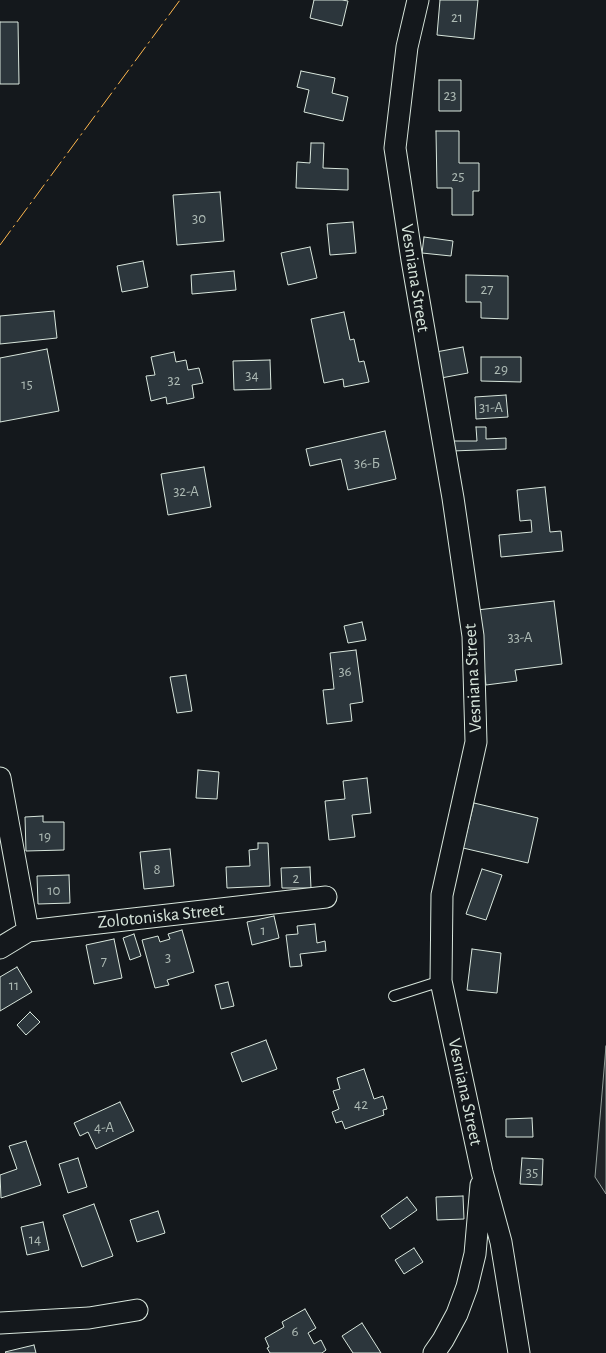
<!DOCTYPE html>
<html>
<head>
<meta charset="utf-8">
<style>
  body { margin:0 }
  canvas { display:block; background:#14181c }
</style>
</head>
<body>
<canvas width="606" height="1353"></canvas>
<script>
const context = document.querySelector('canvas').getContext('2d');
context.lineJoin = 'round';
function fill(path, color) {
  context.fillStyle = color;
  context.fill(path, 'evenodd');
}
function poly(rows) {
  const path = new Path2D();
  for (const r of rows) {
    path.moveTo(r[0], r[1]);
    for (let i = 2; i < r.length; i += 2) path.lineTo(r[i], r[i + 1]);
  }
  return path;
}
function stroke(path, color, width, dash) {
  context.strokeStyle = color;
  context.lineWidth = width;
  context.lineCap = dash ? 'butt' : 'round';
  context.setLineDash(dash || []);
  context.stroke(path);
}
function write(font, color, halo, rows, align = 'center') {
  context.font = font + ' "Alegreya Sans",sans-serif';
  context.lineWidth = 4;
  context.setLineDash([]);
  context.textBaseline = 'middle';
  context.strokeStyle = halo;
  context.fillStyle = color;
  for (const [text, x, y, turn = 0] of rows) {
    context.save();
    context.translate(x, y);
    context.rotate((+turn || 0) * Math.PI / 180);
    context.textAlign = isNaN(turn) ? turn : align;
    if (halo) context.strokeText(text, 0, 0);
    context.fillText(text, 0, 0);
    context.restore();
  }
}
const green = poly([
  [606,1046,606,1194,595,1177,606,1046]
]);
fill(green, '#202428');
stroke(green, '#939e99', 1);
const building = poly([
  [314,0,342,0,348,1,342,26,310,18,314,0],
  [440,0,478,0,474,39,437,35,440,0],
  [0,22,18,22,19,84,0,84,0,22],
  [301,71,335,78,332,93,348,97,343,121,304,112,309,90,297,87,301,71],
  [439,80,461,80,461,111,439,111,439,80],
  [436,131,459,131,459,163,479,163,479,191,473,191,473,215,452,215,452,188,437,188,436,131],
  [311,143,324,143,323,168,348,169,348,190,296,188,297,162,310,163,311,143],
  [220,192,224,241,177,245,173,195,220,192],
  [353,222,356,253,330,255,327,224,353,222],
  [424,237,453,241,451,256,422,253,424,237],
  [310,247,317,278,288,285,281,253,310,247],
  [143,261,148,287,122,292,117,266,143,261],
  [234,271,236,290,192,294,191,275,234,271],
  [466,275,508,276,508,319,481,318,481,302,466,302,466,275],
  [54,311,57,338,0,344,0,316,54,311],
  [344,312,350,340,354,339,359,362,364,361,369,382,344,387,343,379,324,383,311,319,344,312],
  [463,347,468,373,441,378,436,352,463,347],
  [47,349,59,411,0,422,0,358,47,349],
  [174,352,176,362,186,360,188,370,199,368,203,383,192,385,194,398,167,404,166,397,151,401,146,376,155,375,151,357,174,352],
  [481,357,521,357,521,382,481,381,481,357],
  [270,360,271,389,234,390,233,361,270,360],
  [506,395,508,417,476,419,475,397,506,395],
  [476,427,486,427,486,439,506,438,506,449,452,451,452,441,477,441,476,427],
  [385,431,396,479,348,490,341,459,310,466,306,449,385,431],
  [204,467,211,507,168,515,161,474,204,467],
  [545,487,550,532,561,531,563,551,501,557,499,535,532,532,531,520,520,521,517,490,545,487],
  [554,601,562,664,515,670,517,681,486,685,477,610,554,601],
  [362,622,366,640,348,643,344,626,362,622],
  [356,650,363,702,350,704,352,721,327,724,323,690,334,689,330,653,356,650],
  [186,675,192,711,177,713,170,677,186,675],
  [198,770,219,772,217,799,196,798,198,770],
  [367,778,371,813,352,815,355,837,329,840,325,801,345,799,343,781,367,778],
  [474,803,538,818,528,863,463,848,474,803],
  [43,816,43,822,64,822,64,850,26,851,25,817,43,816],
  [258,843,268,843,270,886,227,888,226,867,250,866,249,850,258,849,258,843],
  [170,849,174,886,144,889,140,852,170,849],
  [310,867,311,888,282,888,281,868,310,867],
  [482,869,502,875,486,920,466,914,482,869],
  [69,875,70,903,38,904,37,876,69,875],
  [274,916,279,938,252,945,247,922,274,916],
  [315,924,317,943,325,941,326,951,300,954,302,966,290,967,286,935,298,934,297,926,315,924],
  [182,930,194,972,167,980,169,985,155,988,142,940,158,936,160,942,170,939,168,934,182,930],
  [134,934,141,956,130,960,123,938,134,934],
  [114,939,122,978,94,984,86,945,114,939],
  [472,949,501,953,497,993,467,990,472,949],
  [17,967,32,992,0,1011,0,977,17,967],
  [228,982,234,1006,221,1009,215,985,228,982],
  [30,1012,40,1022,26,1035,17,1025,30,1012],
  [266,1040,277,1069,242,1082,231,1053,266,1040],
  [364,1069,374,1099,383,1096,387,1109,383,1110,384,1115,345,1129,342,1121,336,1123,332,1112,339,1109,333,1091,340,1089,337,1078,364,1069],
  [120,1102,134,1131,96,1149,88,1132,80,1136,74,1123,120,1102],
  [532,1118,533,1137,506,1137,506,1119,532,1118],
  [26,1141,41,1185,1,1198,0,1175,17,1169,9,1146,26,1141],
  [78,1158,87,1187,68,1193,59,1164,78,1158],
  [522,1158,543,1159,542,1185,520,1184,522,1158],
  [463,1196,464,1219,437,1220,436,1197,463,1196],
  [407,1197,417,1210,390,1229,381,1216,407,1197],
  [94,1204,113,1256,82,1267,63,1215,94,1204],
  [158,1211,165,1233,137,1242,130,1220,158,1211],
  [43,1222,49,1250,27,1255,21,1227,43,1222],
  [414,1248,423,1262,404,1274,395,1260,414,1248],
  [305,1309,316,1328,308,1333,314,1344,321,1340,326,1350,322,1353,270,1353,267,1348,269,1347,265,1338,284,1327,282,1322,305,1309],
  [362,1323,381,1353,353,1353,342,1336,362,1323],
  [34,1345,36,1353,6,1353,5,1352,34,1345]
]);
fill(building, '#2c363c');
stroke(building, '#d8e6dc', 1);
const lane = poly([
  [394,996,441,981]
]);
const street = poly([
  [418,0,407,47,395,148,412,260,453,498,473,636,476,742,442,895,441,981,482,1172,501,1242,519,1353],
  [0,778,28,931],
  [0,948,28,931,326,897],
  [0,1323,89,1318,137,1310],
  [434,1353,443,1340,457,1314,467,1287,475,1254,481,1185]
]);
stroke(lane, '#d8e6dc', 12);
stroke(street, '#d8e6dc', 23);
stroke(lane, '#14181c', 10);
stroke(street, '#14181c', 21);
stroke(poly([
  [0,245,180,0]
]), '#ffb74d', 1, [18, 4, 2.5, 4]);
write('15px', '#adbab4', null, [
  ["21",457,17],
  ["23",450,95],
  ["25",458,176],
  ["30",199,218],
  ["27",487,289],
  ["29",501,369],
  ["34",252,375],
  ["32",174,380],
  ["15",27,384],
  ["31-А",491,407],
  ["36-Б",367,463],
  ["32-А",186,491],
  ["33-А",520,637],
  ["36",345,671],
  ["19",45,836],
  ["8",157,869],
  ["2",296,878],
  ["10",54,890],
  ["1",263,930],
  ["3",168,957],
  ["7",104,961],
  ["11",14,985],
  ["42",361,1104],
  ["4-А",104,1127],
  ["35",532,1172],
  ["14",35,1239],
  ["6",295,1331]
]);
write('18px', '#d8e6dc', '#14181c', [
  ["Vesniana Street",415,278,81],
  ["Vesniana Street",473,678,-93],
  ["Zolotoniska Street",161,916,-6],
  ["Vesniana Street",465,1092,78]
]);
</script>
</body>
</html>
